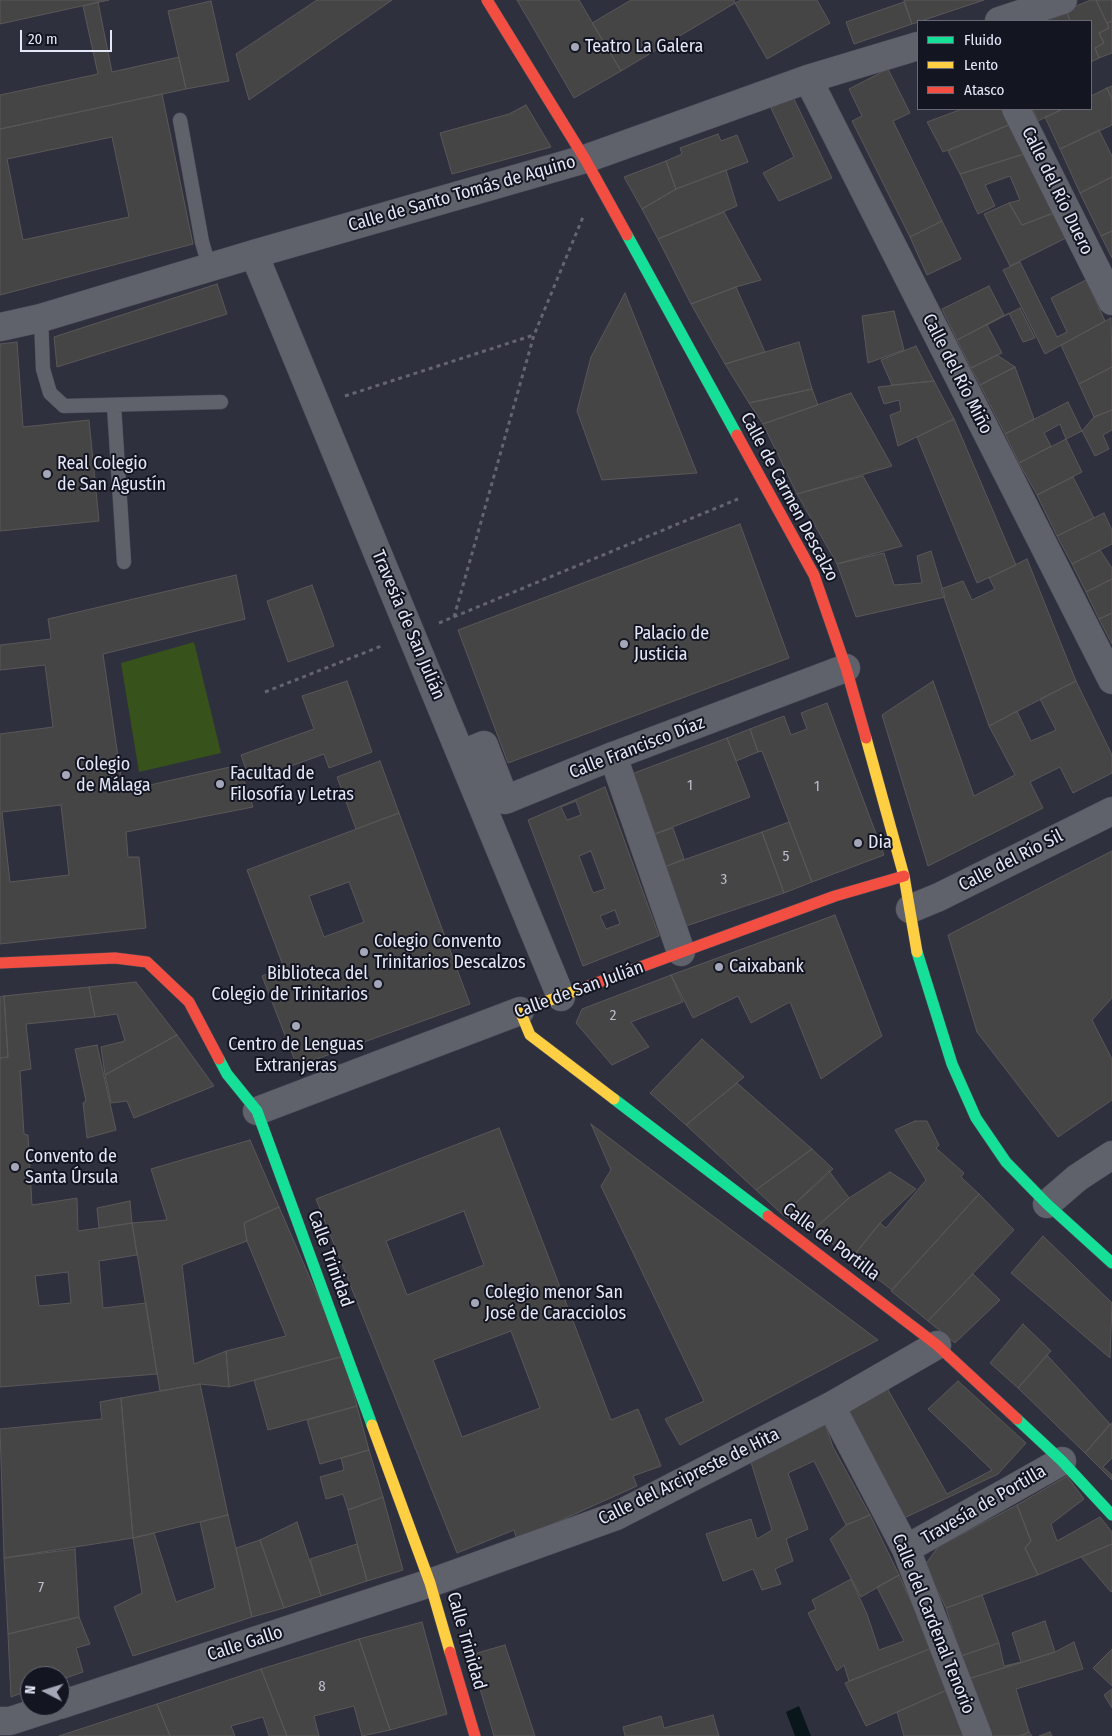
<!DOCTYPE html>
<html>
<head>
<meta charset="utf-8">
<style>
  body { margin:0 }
  #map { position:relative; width:1112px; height:1736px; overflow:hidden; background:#2e303e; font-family:"Fira Sans Condensed",sans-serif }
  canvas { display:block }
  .legend { position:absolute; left:917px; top:20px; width:175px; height:90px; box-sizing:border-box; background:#131520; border:1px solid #676976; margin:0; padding:6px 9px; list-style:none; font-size:15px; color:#e4e7f8 }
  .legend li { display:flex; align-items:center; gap:10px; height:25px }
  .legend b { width:25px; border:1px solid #676976 }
  .north { position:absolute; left:20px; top:1666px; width:50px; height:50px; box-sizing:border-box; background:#131520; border:1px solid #676976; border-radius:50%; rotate:275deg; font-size:14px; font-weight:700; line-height:20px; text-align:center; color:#e4e7f8 }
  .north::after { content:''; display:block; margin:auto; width:18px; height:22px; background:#a4a7b7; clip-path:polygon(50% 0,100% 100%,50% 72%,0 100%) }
  .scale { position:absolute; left:20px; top:30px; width:92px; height:22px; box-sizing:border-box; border:2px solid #e4e7f8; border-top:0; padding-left:6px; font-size:15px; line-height:18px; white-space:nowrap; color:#e4e7f8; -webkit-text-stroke:4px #131520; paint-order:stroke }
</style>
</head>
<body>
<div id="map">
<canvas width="1112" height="1736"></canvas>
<ul class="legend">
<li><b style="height:6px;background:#16e098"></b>Fluido</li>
<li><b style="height:6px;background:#ffcf43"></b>Lento</li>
<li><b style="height:6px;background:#f24e42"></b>Atasco</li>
</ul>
<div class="north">N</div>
<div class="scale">20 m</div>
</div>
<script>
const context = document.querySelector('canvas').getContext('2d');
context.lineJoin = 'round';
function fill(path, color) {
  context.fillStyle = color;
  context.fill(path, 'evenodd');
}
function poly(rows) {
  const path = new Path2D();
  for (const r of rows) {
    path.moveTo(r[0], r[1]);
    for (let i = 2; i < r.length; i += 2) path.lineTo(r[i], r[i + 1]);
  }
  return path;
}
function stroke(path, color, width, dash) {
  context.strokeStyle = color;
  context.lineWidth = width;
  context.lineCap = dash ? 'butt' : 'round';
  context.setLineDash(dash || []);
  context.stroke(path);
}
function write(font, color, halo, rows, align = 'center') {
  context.font = font + ' "Fira Sans Condensed",sans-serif';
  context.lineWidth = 4;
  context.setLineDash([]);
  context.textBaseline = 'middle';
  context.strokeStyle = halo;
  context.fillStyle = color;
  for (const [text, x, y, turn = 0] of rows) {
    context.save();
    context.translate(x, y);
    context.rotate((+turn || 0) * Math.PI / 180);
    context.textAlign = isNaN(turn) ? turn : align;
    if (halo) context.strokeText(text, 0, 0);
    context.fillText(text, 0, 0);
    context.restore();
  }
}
fill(poly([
  [194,642,221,753,139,772,121,663]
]), '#37521b');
fill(poly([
  [799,1706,811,1736,795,1736,786,1712]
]), '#09171c');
const building = poly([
  [0,0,109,0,0,24,0,0],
  [317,0,392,0,249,100,236,54,317,0],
  [517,0,579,0,621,71,574,98,517,0],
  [631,0,734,0,735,3,621,71,592,23,631,0],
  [741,0,817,0,830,23,767,59,735,3,741,0],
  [904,0,984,0,912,24,904,0],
  [1091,0,1096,0,1109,28,1099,33,1104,43,1095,48,1099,58,1091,62,1091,21,1070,21,1066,10,1091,0],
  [1096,0,1112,0,1112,21,1107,23,1096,0],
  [211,1,229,81,186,89,168,11,211,1],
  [98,2,112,72,179,57,186,89,0,129,0,95,98,74,83,6,98,2],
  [904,2,912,24,854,44,846,22,904,2],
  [1066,10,1070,21,1041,21,1066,10],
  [1112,21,1112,53,1099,58,1095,48,1104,43,1099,33,1109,28,1107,23,1112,21],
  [888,69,910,113,893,121,942,221,910,237,852,121,862,116,849,89,888,69],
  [1112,86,1112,100,1107,88,1112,86],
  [1107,88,1112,100,1112,125,1060,149,1045,117,1063,109,1091,109,1091,96,1107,88],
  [162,94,193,244,0,295,0,129,162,94],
  [112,137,129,217,23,240,7,159,112,137],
  [793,97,832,178,779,201,763,173,794,157,771,108,793,97],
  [526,105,551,147,452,174,440,133,509,114,526,105],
  [962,109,1004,109,1011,124,943,152,927,122,962,109],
  [1033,109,1063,109,1038,121,1033,109],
  [1011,124,1024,154,960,174,948,151,1011,124],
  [1099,130,1112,156,1112,177,1080,193,1060,149,1099,130],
  [718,134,721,141,737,135,748,162,676,189,666,161,682,154,680,148,718,134],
  [1024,154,1053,213,1022,225,1009,203,1020,200,1010,176,985,185,995,206,978,214,960,174,1024,154],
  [666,161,676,189,642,209,624,177,666,161],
  [726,170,737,206,658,239,642,209,676,189,726,170],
  [1112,177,1112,231,1101,236,1080,193,1112,177],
  [1009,203,1022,225,1057,212,1070,236,1010,266,984,214,1009,203],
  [724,212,761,280,736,287,691,304,658,239,724,212],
  [942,221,961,259,927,275,910,237,942,221],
  [1112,231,1112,258,1101,236,1112,231],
  [1020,262,1057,337,1067,332,1051,298,1086,280,1105,321,1045,354,1003,270,1020,262],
  [217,284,227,314,57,367,54,337,217,284],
  [989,286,1004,315,957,340,942,309,989,286],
  [736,287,765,352,725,364,691,304,736,287],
  [625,293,697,473,602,480,577,411,591,357,625,293],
  [1020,308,1035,338,1023,342,1009,313,987,325,1002,353,971,368,957,340,1020,308],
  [894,311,904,350,868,363,862,316,894,311],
  [1111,318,1112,367,1079,384,1061,345,1111,318],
  [17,342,23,427,89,420,99,521,0,531,0,344,17,342],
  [799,342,812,389,749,403,725,364,799,342],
  [916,346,934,381,892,385,881,360,916,346],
  [997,355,1015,367,980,385,971,368,997,355],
  [1015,367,1034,419,1005,434,980,385,1015,367],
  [1112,367,1112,410,1094,417,1079,384,1112,367],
  [934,381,954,419,898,446,890,415,901,411,899,400,884,404,878,387,934,381],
  [812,389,818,405,763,424,749,403,812,389],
  [851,393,892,466,797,494,763,424,851,393],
  [1068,402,1082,431,1066,439,1060,424,1044,433,1051,446,1019,463,1005,434,1068,402],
  [1112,410,1112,430,1103,435,1109,449,1095,456,1082,431,1094,417,1112,410],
  [954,419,1016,565,977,583,917,437,954,419],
  [1066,439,1082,472,1037,495,1019,463,1066,439],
  [863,476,902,546,837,564,797,494,863,476],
  [1073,477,1094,518,1057,536,1037,495,1073,477],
  [1104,513,1112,530,1112,544,1072,564,1057,536,1104,513],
  [740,524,789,658,508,763,458,630,740,524],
  [1100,550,1112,568,1112,579,1086,592,1072,564,1100,550],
  [931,551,945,597,856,617,837,564,884,553,894,585,922,583,917,556,931,551],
  [1027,559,1076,681,989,726,941,589,963,581,972,600,995,589,989,578,1027,559],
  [236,575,245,619,103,654,123,791,239,765,253,807,126,832,128,857,139,857,146,928,0,944,0,734,53,727,45,665,0,670,0,645,51,639,48,619,236,575],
  [61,805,69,875,10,882,2,812,61,805],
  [1112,579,1112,613,1099,619,1086,592,1112,579],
  [312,585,334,646,288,662,267,601,312,585],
  [1112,613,1112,644,1099,619,1112,613],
  [347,681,372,752,329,768,324,754,250,781,241,755,314,729,302,696,347,681],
  [933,681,974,796,1015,775,989,726,1017,711,1031,741,1056,730,1040,699,1076,681,1112,755,1112,773,1073,793,1060,767,1030,782,1043,808,928,866,882,715,933,681],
  [827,703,884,855,812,882,762,751,758,752,750,729,784,716,791,735,807,729,801,713,827,703],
  [750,729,758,752,736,761,727,738,750,729],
  [727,738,750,797,652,835,629,775,727,738],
  [380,761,399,813,356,829,337,777,380,761],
  [605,787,659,936,583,966,528,820,605,787],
  [576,801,581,815,567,820,561,807,576,801],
  [591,851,605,889,593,893,579,856,591,851],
  [615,910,620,924,606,929,600,916,615,910],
  [399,813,470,1004,297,1066,262,976,284,968,247,870,399,813],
  [349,882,364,922,324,937,309,896,349,882],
  [789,822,812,882,784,893,762,832,789,822],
  [673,828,684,859,664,867,652,835,673,828],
  [762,832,784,893,686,926,664,867,762,832],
  [1112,851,1112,998,1092,1020,1112,1059,1112,1100,1058,1137,977,1032,948,935,1112,851],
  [835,915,882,1036,821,1079,790,1002,751,1023,738,996,693,1018,671,975,835,915],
  [671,975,683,1002,631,1022,649,1047,612,1065,576,1023,582,1009,671,975],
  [136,982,177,1035,105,1075,101,1047,125,1041,117,1014,95,1017,89,987,136,982],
  [89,987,95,1017,26,1024,31,1069,20,1071,24,1134,28,1135,32,1205,77,1198,78,1231,132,1223,137,1255,99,1261,103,1308,146,1303,157,1374,0,1387,0,1058,8,1057,4,996,89,987],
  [68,1272,71,1303,39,1306,35,1276,68,1272],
  [4,996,8,1057,0,1058,0,997,4,996],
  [177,1035,214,1086,134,1118,127,1101,111,1103,105,1075,177,1035],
  [702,1039,744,1077,686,1125,650,1093,702,1039],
  [97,1045,116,1130,87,1138,83,1103,86,1101,75,1049,97,1045],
  [737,1083,812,1149,756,1190,686,1125,737,1083],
  [915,1121,927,1121,939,1145,936,1148,964,1173,961,1177,979,1194,892,1290,851,1259,880,1223,886,1228,926,1180,895,1130,915,1121],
  [591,1124,633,1156,878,1340,680,1445,665,1419,704,1401,601,1186,611,1170,591,1124],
  [499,1128,611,1420,638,1409,661,1466,633,1476,637,1486,517,1540,514,1530,457,1553,316,1199,499,1128],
  [464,1211,484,1265,407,1295,386,1241,464,1211],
  [511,1331,540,1408,462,1437,433,1360,511,1331],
  [250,1140,279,1207,244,1223,247,1241,182,1265,194,1364,226,1351,229,1387,200,1384,160,1391,132,1223,167,1220,151,1169,250,1140],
  [812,1149,833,1169,783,1215,756,1190,812,1149],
  [829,1171,849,1198,810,1233,783,1215,829,1171],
  [890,1172,916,1189,880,1223,851,1259,814,1229,849,1198,890,1172],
  [979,1194,1014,1230,928,1321,891,1291,979,1194],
  [130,1201,132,1223,99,1228,97,1208,130,1201],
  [279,1207,344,1356,229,1387,226,1351,286,1336,247,1241,244,1223,279,1207],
  [1043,1236,1112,1303,1110,1358,1011,1273,1043,1236],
  [973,1274,1000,1300,955,1343,928,1321,973,1274],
  [1023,1324,1051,1351,1018,1388,990,1363,1023,1324],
  [1047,1355,1110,1424,1085,1453,1018,1388,1047,1355],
  [344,1356,357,1406,268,1430,254,1380,344,1356],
  [958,1381,1026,1443,998,1474,902,1519,846,1406,887,1388,947,1494,992,1470,928,1409,958,1381],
  [200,1384,228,1515,133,1538,121,1398,200,1384],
  [121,1398,133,1538,4,1558,0,1429,102,1419,100,1402,121,1398],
  [357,1406,369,1450,320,1464,307,1420,357,1406],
  [824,1421,833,1447,870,1515,846,1525,814,1461,788,1473,808,1529,786,1539,793,1561,775,1569,781,1584,762,1590,753,1569,723,1581,706,1534,751,1519,757,1539,772,1530,750,1459,824,1421],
  [1112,1423,1112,1458,1103,1467,1112,1475,1112,1480,1085,1453,1112,1423],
  [369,1450,383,1497,348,1510,343,1494,326,1499,320,1477,344,1470,341,1458,369,1450],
  [1067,1476,1084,1499,1051,1524,1057,1541,1100,1517,1112,1532,1112,1544,1038,1575,1025,1548,1031,1541,1017,1505,1067,1476],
  [383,1497,403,1570,367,1581,348,1510,383,1497],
  [1017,1505,1031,1541,1025,1548,1038,1575,946,1608,925,1565,938,1547,1017,1505],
  [228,1515,252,1617,133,1656,114,1607,142,1593,133,1538,154,1533,176,1602,215,1588,200,1522,228,1515],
  [870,1515,899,1575,861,1597,830,1539,846,1525,870,1515],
  [297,1522,321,1596,284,1608,260,1540,297,1522],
  [260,1540,284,1608,252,1617,236,1548,260,1540],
  [357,1544,367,1581,321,1596,310,1559,357,1544],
  [1112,1544,1112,1591,1111,1592,1081,1557,1112,1544],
  [75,1549,79,1617,8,1634,4,1558,75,1549],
  [899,1575,932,1648,849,1681,844,1665,837,1671,808,1613,816,1609,812,1600,851,1579,867,1614,879,1650,904,1641,877,1587,899,1575],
  [982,1595,999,1643,961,1656,946,1608,982,1595],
  [79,1617,90,1644,76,1648,83,1672,60,1680,60,1676,30,1676,30,1690,11,1697,8,1634,79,1617],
  [1045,1621,1055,1652,968,1679,961,1656,999,1643,1004,1666,1021,1662,1012,1633,1045,1621],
  [422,1622,447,1714,390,1730,359,1639,422,1622],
  [359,1639,390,1730,362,1736,354,1706,314,1716,319,1736,287,1736,261,1669,359,1639],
  [1074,1642,1083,1669,1016,1689,1029,1732,1020,1736,987,1736,968,1679,1055,1652,1074,1642],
  [505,1645,535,1736,494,1736,470,1655,505,1645],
  [932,1648,949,1689,866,1726,845,1683,932,1648],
  [1112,1649,1112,1686,1093,1668,1112,1649],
  [261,1669,287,1736,269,1736,263,1717,231,1726,235,1736,170,1736,157,1704,261,1669],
  [949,1689,966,1736,904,1736,897,1712,949,1689],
  [1112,1689,1112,1708,1104,1695,1112,1689],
  [157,1704,170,1736,59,1736,157,1704],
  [713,1715,719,1736,625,1736,623,1727,661,1716,664,1728,713,1715],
  [1029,1732,1032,1736,1020,1736,1029,1732],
  [1050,1732,1052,1736,1039,1736,1050,1732]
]);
fill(building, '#464546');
stroke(building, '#5a5758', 1);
const lane = poly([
  [180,120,202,242,210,269],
  [41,318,43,369,50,393,64,406,221,402],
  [114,406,124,562]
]);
const street = poly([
  [999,21,1063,0],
  [808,79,1112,680],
  [1016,109,1112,301],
  [254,254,561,997],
  [0,327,41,318,254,254,585,159,808,79,918,46],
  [462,754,484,745,505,800,613,756,846,668],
  [613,756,681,952],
  [910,909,939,897,1112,811],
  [257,1111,520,1011],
  [1047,1204,1077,1178,1112,1155],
  [831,1406,906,1549,978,1736],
  [906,1549,1062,1461],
  [60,1705,430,1583,616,1516,831,1406,937,1345],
  [0,1721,10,1721,56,1706]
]);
const fast = poly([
  [627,235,737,435],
  [917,952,952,1064,976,1118,1006,1162,1047,1204,1112,1263],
  [219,1059,227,1074,257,1111,372,1425],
  [614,1099,768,1216],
  [1017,1419,1062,1461,1112,1515]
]);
const slow = poly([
  [866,738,904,876,917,952],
  [583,988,520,1011,530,1035,614,1099],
  [372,1425,430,1583,450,1652]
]);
const jam = poly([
  [487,0,585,159,627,235],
  [737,435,814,575,846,668,866,738],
  [0,963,115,958,147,962,189,1002,219,1059],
  [583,988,835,896,904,876],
  [768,1216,937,1345,1017,1419],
  [450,1652,475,1736]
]);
stroke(lane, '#494b57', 15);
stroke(street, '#494b57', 29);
stroke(fast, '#494b57', 12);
stroke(slow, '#494b57', 12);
stroke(jam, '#494b57', 12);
stroke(poly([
  [345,396,534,335],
  [454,617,534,335,583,217],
  [439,623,738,499],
  [265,692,384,645]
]), '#64656e', 3, [4, 4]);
stroke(lane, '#5f616b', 14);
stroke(street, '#5f616b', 28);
stroke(fast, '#16e098', 11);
stroke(slow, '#ffcf43', 11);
stroke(jam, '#f24e42', 11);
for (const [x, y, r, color] of [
  [575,47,5,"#a4a7b7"],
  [47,474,5,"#a4a7b7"],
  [624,644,5,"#a4a7b7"],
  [66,775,5,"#a4a7b7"],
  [220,784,5,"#a4a7b7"],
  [858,843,5,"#a4a7b7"],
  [364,952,5,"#a4a7b7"],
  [719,967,5,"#a4a7b7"],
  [378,984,5,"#a4a7b7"],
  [296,1026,5,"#a4a7b7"],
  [15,1167,5,"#a4a7b7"],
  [475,1303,5,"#a4a7b7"]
]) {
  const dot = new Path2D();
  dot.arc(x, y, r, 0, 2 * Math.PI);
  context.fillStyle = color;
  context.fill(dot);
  stroke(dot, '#131520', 2);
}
write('15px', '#bcbecc', null, [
  ["1",690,786],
  ["1",817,787],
  ["5",786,857],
  ["3",724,880],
  ["2",613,1016],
  ["7",41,1588],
  ["8",322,1687]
]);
write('18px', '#e4e7f8', '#131520', [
  ["Teatro La Galera",585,47],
  ["Real Colegio",57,464],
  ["de San Agustín",57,485],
  ["Palacio de",634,634],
  ["Justicia",634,655],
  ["Colegio",76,765],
  ["de Málaga",76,786],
  ["Facultad de",230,774],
  ["Filosofía y Letras",230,795],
  ["Dia",868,843],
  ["Colegio Convento",374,942],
  ["Trinitarios Descalzos",374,963],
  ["Caixabank",729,967],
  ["Biblioteca del",368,974,"right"],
  ["Colegio de Trinitarios",368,995,"right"],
  ["Centro de Lenguas",296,1045,"center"],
  ["Extranjeras",296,1066,"center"],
  ["Convento de",25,1157],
  ["Santa Úrsula",25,1178],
  ["Colegio menor San",485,1293],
  ["José de Caracciolos",485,1314]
], 'left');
write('18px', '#e4e7f8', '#131520', [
  ["Calle del Río Duero",1057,191,64],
  ["Calle de Santo Tomás de Aquino",462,194,-16],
  ["Calle del Río Miño",957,374,63],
  ["Calle de Carmen Descalzo",789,497,62],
  ["Travesía de San Julián",408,625,67],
  ["Calle Francisco Díaz",637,748,-21],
  ["Calle del Río Sil",1011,861,-27],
  ["Calle de San Julián",579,990,-20],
  ["Calle de Portilla",831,1242,37],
  ["Calle Trinidad",330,1259,70],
  ["Calle del Arcipreste de Hita",689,1477,-26],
  ["Travesía de Portilla",984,1505,-30],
  ["Calle del Cardenal Tenorio",933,1624,68],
  ["Calle Trinidad",466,1641,74],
  ["Calle Gallo",245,1644,-18]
]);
</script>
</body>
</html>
